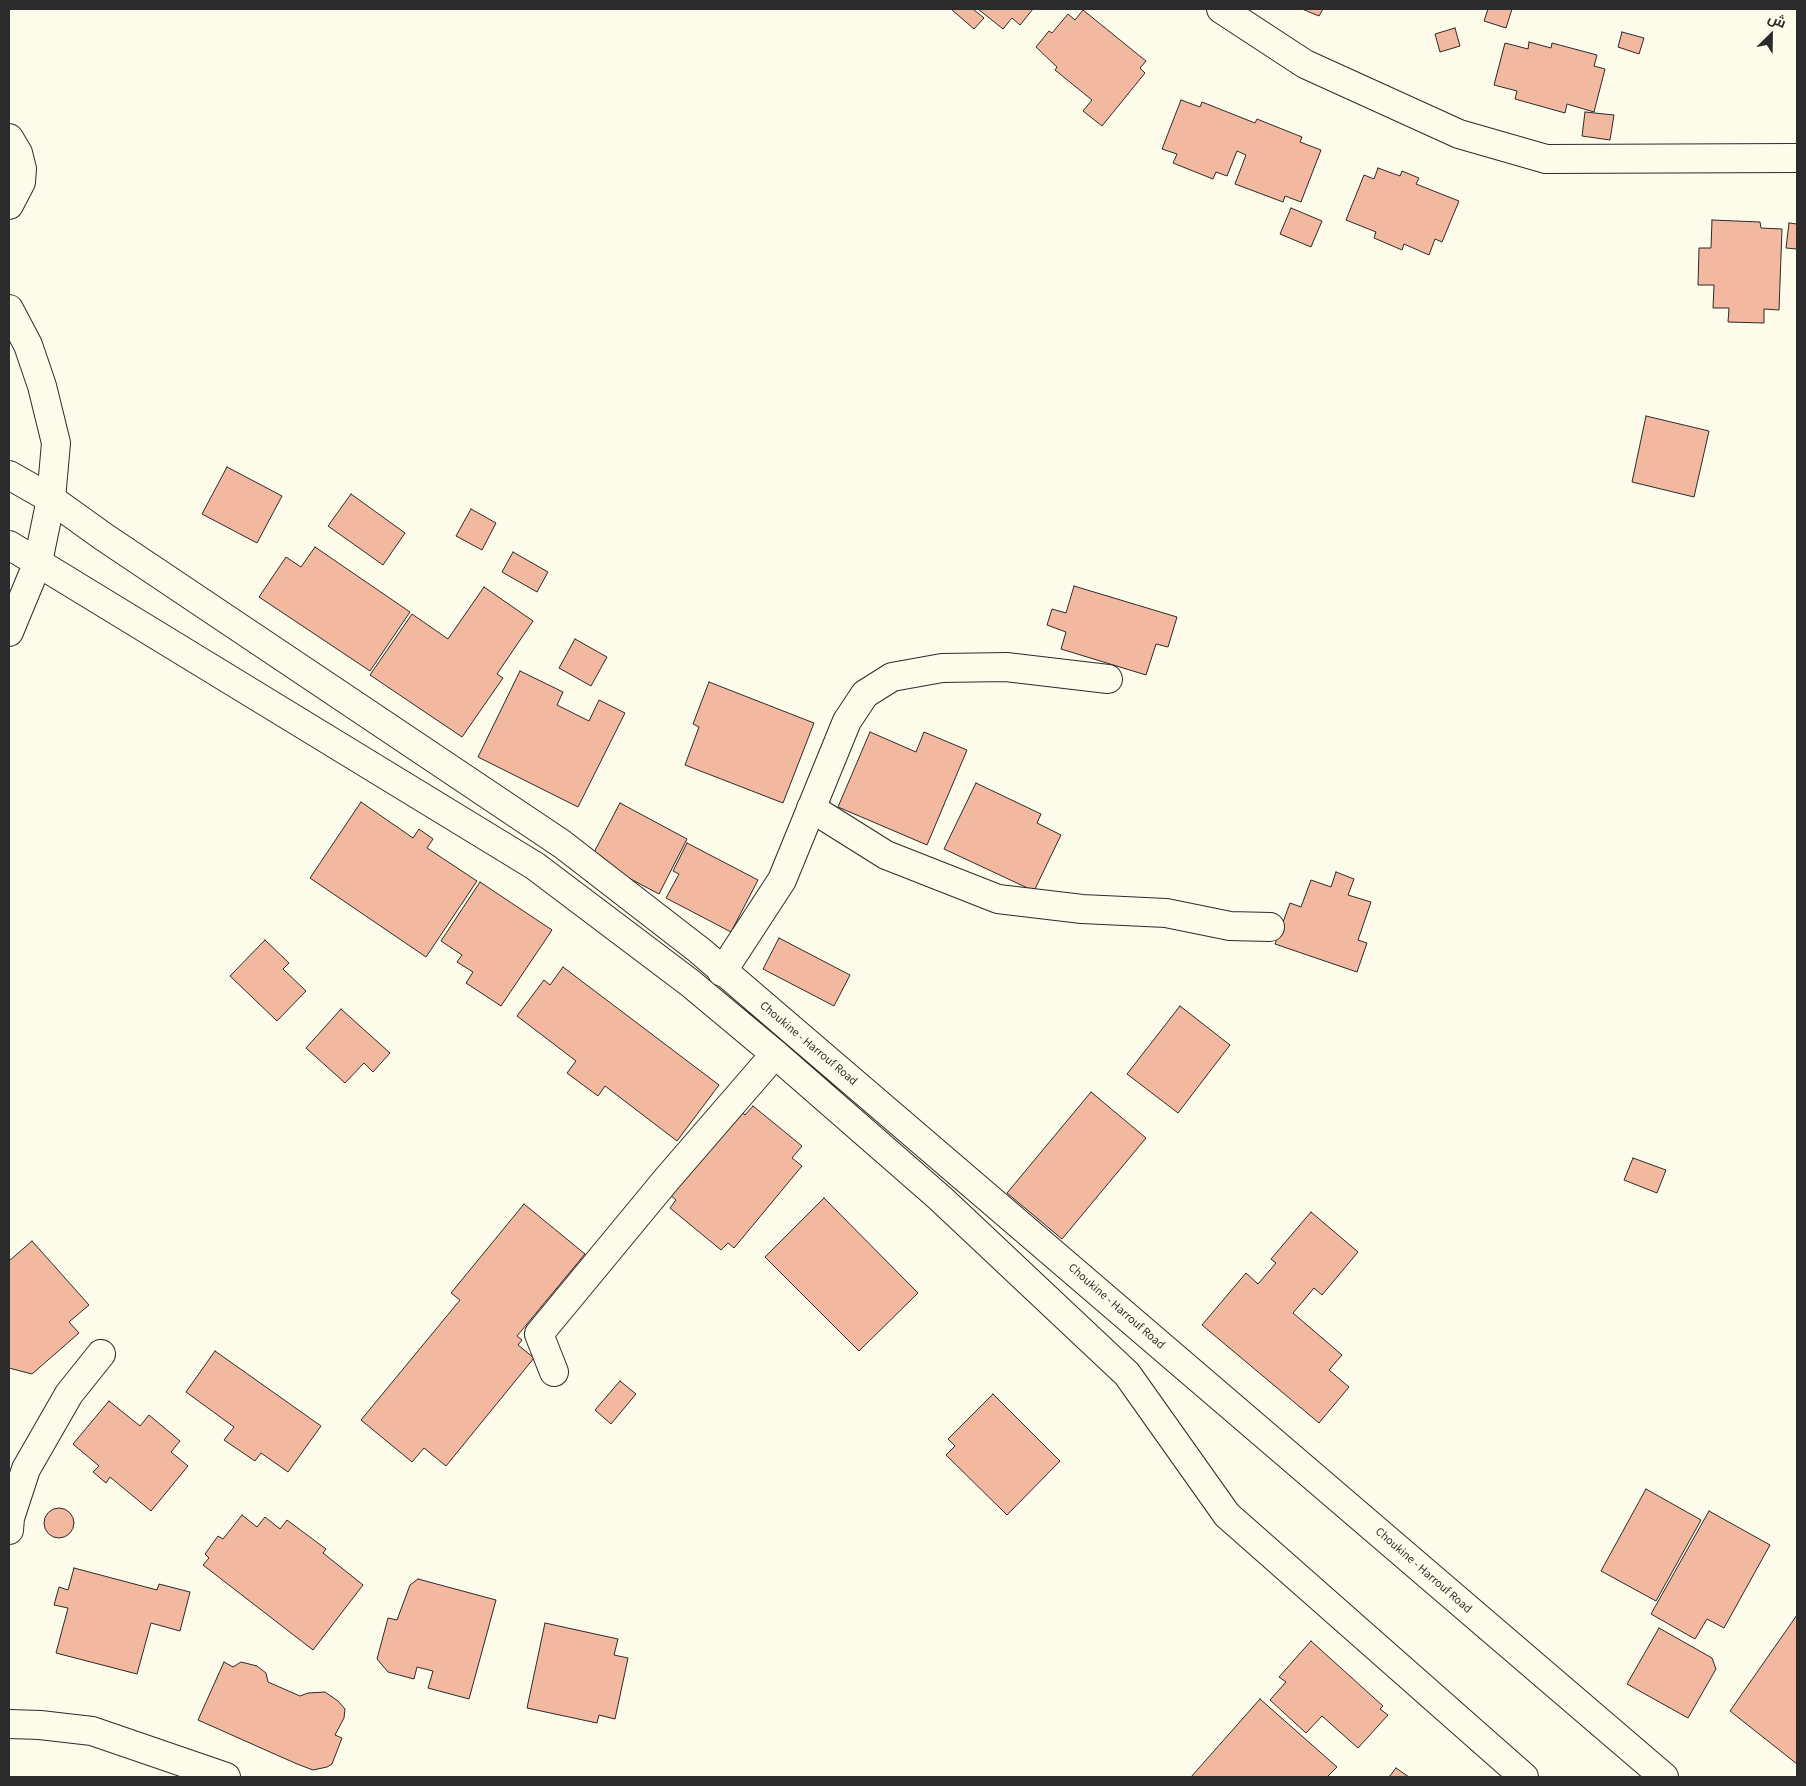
<!DOCTYPE html>
<html>
<head>
<meta charset="utf-8">
<style>
  body { margin:0 }
  #map { position:relative; width:1806px; height:1786px; overflow:hidden; background:#fdfbea; font-family:"Source Sans 3",Cairo,sans-serif }
  canvas { display:block }
  .frame { position:absolute; inset:0; border:10px solid #2b2b2b; pointer-events:none }
  .north { position:absolute; left:1746px; top:10px; width:50px; height:50px; -webkit-text-stroke:4px #fdfbea; paint-order:stroke; rotate:23deg; font-size:14px; font-weight:700; line-height:20px; text-align:center; color:#2b2b2b }
  .north::after { content:''; display:block; margin:auto; width:18px; height:22px; background:#2b2b2b; clip-path:polygon(50% 0,100% 100%,50% 72%,0 100%) }
</style>
</head>
<body>
<div id="map">
<canvas width="1806" height="1786"></canvas>
<div class="frame"></div>
<div class="north">ش</div>
</div>
<script>
const context = document.querySelector('canvas').getContext('2d');
context.lineJoin = 'round';
function fill(path, color) {
  context.fillStyle = color;
  context.fill(path, 'evenodd');
}
function poly(rows) {
  const path = new Path2D();
  for (const r of rows) {
    if (r.length === 3) {
      path.moveTo(r[0] + r[2], r[1]);
      path.arc(r[0], r[1], r[2], 0, 2 * Math.PI);
      continue;
    }
    path.moveTo(r[0], r[1]);
    for (let i = 2; i < r.length; i += 2) path.lineTo(r[i], r[i + 1]);
  }
  return path;
}
function stroke(path, color, width, dash) {
  context.strokeStyle = color;
  context.lineWidth = width;
  context.lineCap = dash ? 'butt' : 'round';
  context.setLineDash(dash || []);
  context.stroke(path);
}
function write(font, color, halo, rows, align = 'center') {
  context.font = font + ' "Source Sans 3",sans-serif';
  context.lineWidth = 4;
  context.setLineDash([]);
  context.textBaseline = 'middle';
  context.strokeStyle = halo;
  context.fillStyle = color;
  for (const [text, x, y, turn = 0] of rows) {
    context.save();
    context.translate(x, y);
    context.rotate((+turn || 0) * Math.PI / 180);
    context.textAlign = isNaN(turn) ? turn : align;
    if (halo) context.strokeText(text, 0, 0);
    context.fillText(text, 0, 0);
    context.restore();
  }
}
const building = poly([
  [951,9,973,9,984,18,974,29,951,9],
  [978,9,1033,9,1020,25,1012,18,1003,29,978,9],
  [1302,9,1323,9,1319,16,1302,9],
  [1488,9,1512,9,1506,28,1484,21,1488,9],
  [1083,10,1146,61,1140,68,1145,73,1102,126,1083,111,1092,100,1055,70,1057,67,1036,47,1049,31,1052,33,1068,14,1075,20,1083,10],
  [1455,28,1460,46,1440,52,1435,34,1455,28],
  [1622,32,1644,38,1639,54,1618,47,1622,32],
  [1529,42,1551,48,1552,43,1597,55,1594,66,1605,69,1594,112,1567,104,1565,113,1515,99,1517,91,1494,85,1505,43,1528,49,1529,42],
  [1181,100,1200,107,1202,102,1255,123,1257,119,1302,137,1300,142,1321,150,1301,202,1285,196,1283,202,1235,184,1246,155,1237,151,1227,176,1216,172,1213,179,1173,163,1177,154,1162,149,1181,100],
  [1585,112,1614,115,1610,140,1582,136,1585,112],
  [1378,168,1400,176,1402,171,1419,178,1416,184,1459,201,1442,242,1435,239,1429,255,1404,244,1402,250,1374,238,1376,232,1346,220,1364,175,1374,179,1378,168],
  [1291,208,1322,221,1311,247,1280,234,1291,208],
  [1712,220,1760,222,1761,228,1782,229,1779,310,1764,309,1764,323,1728,322,1729,308,1713,308,1714,285,1698,285,1699,248,1711,248,1712,220],
  [1789,223,1797,224,1797,249,1786,248,1789,223],
  [1646,416,1709,431,1694,497,1632,482,1646,416],
  [227,467,282,496,257,543,202,514,227,467],
  [351,494,405,533,383,565,328,526,351,494],
  [471,509,496,523,482,550,456,536,471,509],
  [315,547,410,612,370,671,259,597,286,557,301,567,315,547],
  [513,552,548,572,537,592,502,572,513,552],
  [1074,586,1177,617,1168,647,1156,644,1146,675,1061,649,1066,632,1047,625,1052,609,1066,613,1074,586],
  [484,587,533,621,497,674,503,678,462,737,370,675,412,614,448,639,484,587],
  [575,639,607,657,591,686,559,668,575,639],
  [520,671,563,692,557,705,589,721,599,700,625,713,578,807,478,757,520,671],
  [709,682,814,723,783,803,685,765,699,727,693,724,709,682],
  [870,732,916,752,924,732,967,750,927,845,838,807,870,732],
  [976,783,1041,814,1037,823,1061,835,1034,891,944,849,976,783],
  [361,802,413,838,419,829,433,839,427,848,477,881,426,957,310,878,361,802],
  [620,803,687,839,659,894,591,858,620,803],
  [687,843,758,880,731,932,666,898,679,874,673,871,687,843],
  [1336,872,1354,879,1348,895,1371,902,1358,940,1367,943,1357,972,1275,944,1290,903,1301,907,1311,880,1331,887,1336,872],
  [480,882,552,930,501,1006,466,983,473,972,457,962,462,955,441,941,480,882],
  [779,938,850,975,834,1006,763,969,779,938],
  [265,940,289,963,283,969,306,991,277,1021,230,976,265,940],
  [563,967,719,1085,677,1141,605,1086,598,1096,567,1073,576,1061,517,1016,544,980,550,985,563,967],
  [1180,1006,1230,1045,1178,1113,1127,1074,1180,1006],
  [341,1009,390,1053,373,1072,364,1063,345,1083,306,1048,341,1009],
  [1091,1092,1146,1138,1062,1239,1007,1193,1091,1092],
  [753,1106,802,1146,792,1158,802,1166,734,1248,728,1243,721,1250,670,1208,676,1200,668,1193,739,1110,745,1115,753,1106],
  [1633,1158,1666,1170,1657,1193,1624,1180,1633,1158],
  [824,1198,918,1293,859,1351,765,1257,824,1198],
  [524,1204,585,1254,517,1336,522,1340,518,1345,534,1358,446,1466,424,1448,412,1462,361,1420,460,1300,451,1293,524,1204],
  [1311,1212,1358,1252,1322,1295,1314,1288,1293,1313,1342,1355,1329,1370,1349,1387,1319,1423,1202,1325,1246,1273,1258,1284,1276,1263,1271,1259,1311,1212],
  [32,1241,89,1305,69,1322,79,1333,32,1374,9,1368,9,1261,32,1241],
  [215,1351,321,1426,288,1472,261,1453,255,1461,224,1440,234,1427,186,1392,215,1351],
  [620,1381,636,1394,611,1424,595,1410,620,1381],
  [993,1394,1060,1461,1007,1515,946,1455,955,1446,948,1439,993,1394],
  [109,1401,140,1426,149,1415,180,1441,171,1452,188,1466,151,1511,110,1477,106,1483,93,1472,99,1466,73,1444,109,1401],
  [1646,1489,1701,1520,1656,1601,1601,1571,1646,1489],
  [59,1523,15],
  [1709,1511,1770,1545,1724,1628,1707,1619,1695,1639,1651,1614,1709,1511],
  [242,1515,257,1527,265,1517,280,1529,287,1520,326,1549,323,1553,363,1585,313,1650,203,1565,209,1558,205,1554,218,1536,223,1539,242,1515],
  [74,1568,157,1590,159,1584,190,1592,180,1631,151,1623,137,1674,56,1653,68,1608,54,1605,59,1587,68,1590,74,1568],
  [418,1579,496,1600,469,1699,428,1688,433,1671,417,1667,414,1679,388,1672,377,1659,388,1618,397,1620,410,1585,418,1579],
  [1797,1615,1797,1764,1730,1711,1797,1615],
  [545,1623,618,1639,614,1655,628,1658,615,1719,599,1715,597,1723,527,1708,545,1623],
  [1659,1628,1712,1658,1716,1669,1688,1718,1627,1684,1659,1628],
  [1311,1641,1383,1706,1380,1709,1388,1715,1358,1748,1322,1716,1306,1733,1270,1700,1286,1682,1279,1677,1311,1641],
  [224,1662,233,1667,241,1662,257,1666,266,1673,268,1682,300,1696,308,1693,325,1692,338,1701,345,1709,344,1718,335,1735,342,1738,332,1764,327,1767,313,1770,297,1764,198,1720,224,1662],
  [1260,1699,1337,1767,1327,1777,1191,1777,1260,1699],
  [1396,1768,1409,1777,1389,1777,1396,1768]
]);
fill(building, '#f2b8a0');
stroke(building, '#2b2b2b', 1);
const minor = poly([
  [1221,9,1305,64,1459,134,1546,159,1797,158],
  [9,138,18,153,22,169,21,182,9,205],
  [9,309,28,345,42,386,56,443,51,499,38,562,9,632],
  [811,808,886,855,998,899,1082,909,1166,913,1230,926,1270,927],
  [722,972,782,880,847,721,865,694,892,677,942,668,1006,667,1108,679],
  [554,1372,539,1334,667,1179,775,1054],
  [9,1530,10,1518,26,1469,69,1394,101,1354],
  [9,1724,40,1725,92,1731,226,1777]
]);
const primary = poly([
  [9,475,51,499,104,537,562,844,699,950,1664,1777],
  [9,545,535,866,690,983,775,1054,940,1198,1127,1374,1227,1515,1524,1777]
]);
stroke(minor, '#2b2b2b', 30);
stroke(primary, '#2b2b2b', 30);
stroke(minor, '#fdfbea', 28);
stroke(primary, '#fdfbea', 28);
write('12px', '#2b2b2b', '#fdfbea', [
  ["Choukine - Harrouf Road",808,1044,40],
  ["Choukine - Harrouf Road",1116,1307,41],
  ["Choukine - Harrouf Road",1423,1571,41]
]);
</script>
</body>
</html>
